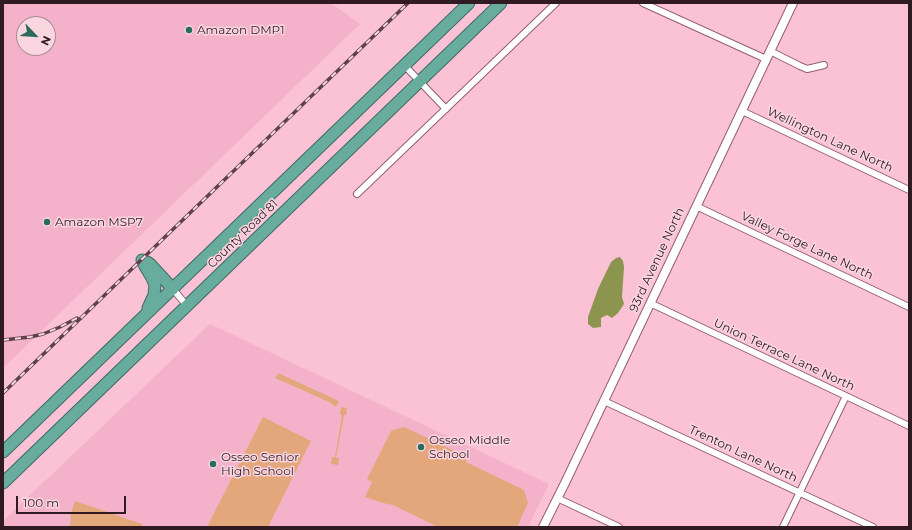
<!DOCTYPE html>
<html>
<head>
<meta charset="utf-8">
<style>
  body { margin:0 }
  #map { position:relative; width:912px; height:530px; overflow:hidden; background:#fbc1d5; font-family:Montserrat,sans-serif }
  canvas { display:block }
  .frame { position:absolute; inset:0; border:4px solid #301b23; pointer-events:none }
  .north { position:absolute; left:16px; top:16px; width:40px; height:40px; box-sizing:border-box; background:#fad6e1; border:1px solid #a98b95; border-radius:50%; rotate:115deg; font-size:11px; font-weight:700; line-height:16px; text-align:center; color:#301b23 }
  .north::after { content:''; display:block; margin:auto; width:14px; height:18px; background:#296c5d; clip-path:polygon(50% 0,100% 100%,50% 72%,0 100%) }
  .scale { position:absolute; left:16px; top:496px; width:110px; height:18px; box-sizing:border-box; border:2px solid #301b23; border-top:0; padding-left:5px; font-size:12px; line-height:14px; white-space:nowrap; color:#301b23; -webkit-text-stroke:3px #fad6e1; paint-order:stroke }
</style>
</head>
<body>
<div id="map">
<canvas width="912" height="530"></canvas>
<div class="frame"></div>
<div class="north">N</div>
<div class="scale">100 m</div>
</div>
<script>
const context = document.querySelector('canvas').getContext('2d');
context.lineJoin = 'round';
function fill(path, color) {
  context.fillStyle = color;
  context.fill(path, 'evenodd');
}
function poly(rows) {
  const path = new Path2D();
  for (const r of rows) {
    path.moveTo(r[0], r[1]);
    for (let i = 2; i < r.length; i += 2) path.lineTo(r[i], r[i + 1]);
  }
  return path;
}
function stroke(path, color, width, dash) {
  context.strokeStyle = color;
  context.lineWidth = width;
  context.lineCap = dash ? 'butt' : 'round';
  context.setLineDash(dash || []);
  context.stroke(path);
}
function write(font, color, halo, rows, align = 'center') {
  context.font = font + ' Montserrat,sans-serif';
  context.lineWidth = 3;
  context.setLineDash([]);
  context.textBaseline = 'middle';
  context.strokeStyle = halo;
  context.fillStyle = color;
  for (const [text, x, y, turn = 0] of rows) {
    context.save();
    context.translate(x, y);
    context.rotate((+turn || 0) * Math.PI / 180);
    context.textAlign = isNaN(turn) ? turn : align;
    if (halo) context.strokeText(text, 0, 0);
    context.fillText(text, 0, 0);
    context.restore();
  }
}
fill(poly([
  [3,3,331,3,360,24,3,368],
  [24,24,48,24,48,48,24,48],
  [210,324,549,484,528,527,3,527,3,524,6,518]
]), '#f3b2c9');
fill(poly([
  [278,373,339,401,336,407,329,402,275,378],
  [341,407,347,408,346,415,344,415,336,458,339,458,338,465,331,464,332,457,335,457,342,415,340,414],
  [263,417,311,441,268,527,211,527,208,525],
  [404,427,467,457,466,462,524,490,528,503,517,527,438,527,393,505,383,503,365,497,372,482,367,479,391,431],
  [75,501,142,524,143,527,70,527,71,513]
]), '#e4a67b');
fill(poly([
  [620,257,623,261,624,267,622,297,624,304,618,313,612,318,607,315,601,318,601,327,593,328,588,324,588,317,598,289,611,262,616,258]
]), '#8b954e');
const minor = poly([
  [643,3,766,59],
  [770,51,800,66,807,69,824,65],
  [404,65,446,109],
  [742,111,909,190],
  [357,194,556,3],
  [696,206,909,307],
  [173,289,187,306],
  [650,303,909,426],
  [604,401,873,527],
  [557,498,619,527],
  [783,527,846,396]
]);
const tertiary = poly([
  [543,527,565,483,793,3]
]);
const trunk = poly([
  [142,260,146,268,152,278,155,285,154,295,148,308],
  [147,262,150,264,173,289],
  [3,452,469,3],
  [3,483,501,3]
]);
stroke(minor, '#925f71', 8);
stroke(tertiary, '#925f71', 10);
stroke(trunk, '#3c6c63', 13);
stroke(minor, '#fff', 6);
stroke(tertiary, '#fff', 8);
stroke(trunk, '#68ac9e', 11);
const rail = poly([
  [3,340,30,337,43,334,60,327,77,318],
  [3,393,408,3]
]);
stroke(rail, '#5f414c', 3.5);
stroke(rail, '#fad6e1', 2, [6]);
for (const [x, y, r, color] of [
  [189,30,4,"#296c5d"],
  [47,222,4,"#296c5d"],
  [421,447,4,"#296c5d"],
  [213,464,4,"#296c5d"]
]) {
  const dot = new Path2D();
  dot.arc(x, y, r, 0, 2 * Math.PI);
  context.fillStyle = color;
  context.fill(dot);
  stroke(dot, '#fad6e1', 1.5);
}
write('12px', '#301b23', '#fad6e1', [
  ["Amazon DMP1",197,30],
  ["Amazon MSP7",55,222],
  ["Osseo Middle",429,440],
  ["School",429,454],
  ["Osseo Senior",221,457],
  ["High School",221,471]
], 'left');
write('12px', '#301b23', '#fad6e1', [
  ["Wellington Lane North",830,140,25],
  ["County Road 81",243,234,-44],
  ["Valley Forge Lane North",807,246,25],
  ["93rd Avenue North",657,260,-65],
  ["Union Terrace Lane North",784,355,25],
  ["Trenton Lane North",743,454,25]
]);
</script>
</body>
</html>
